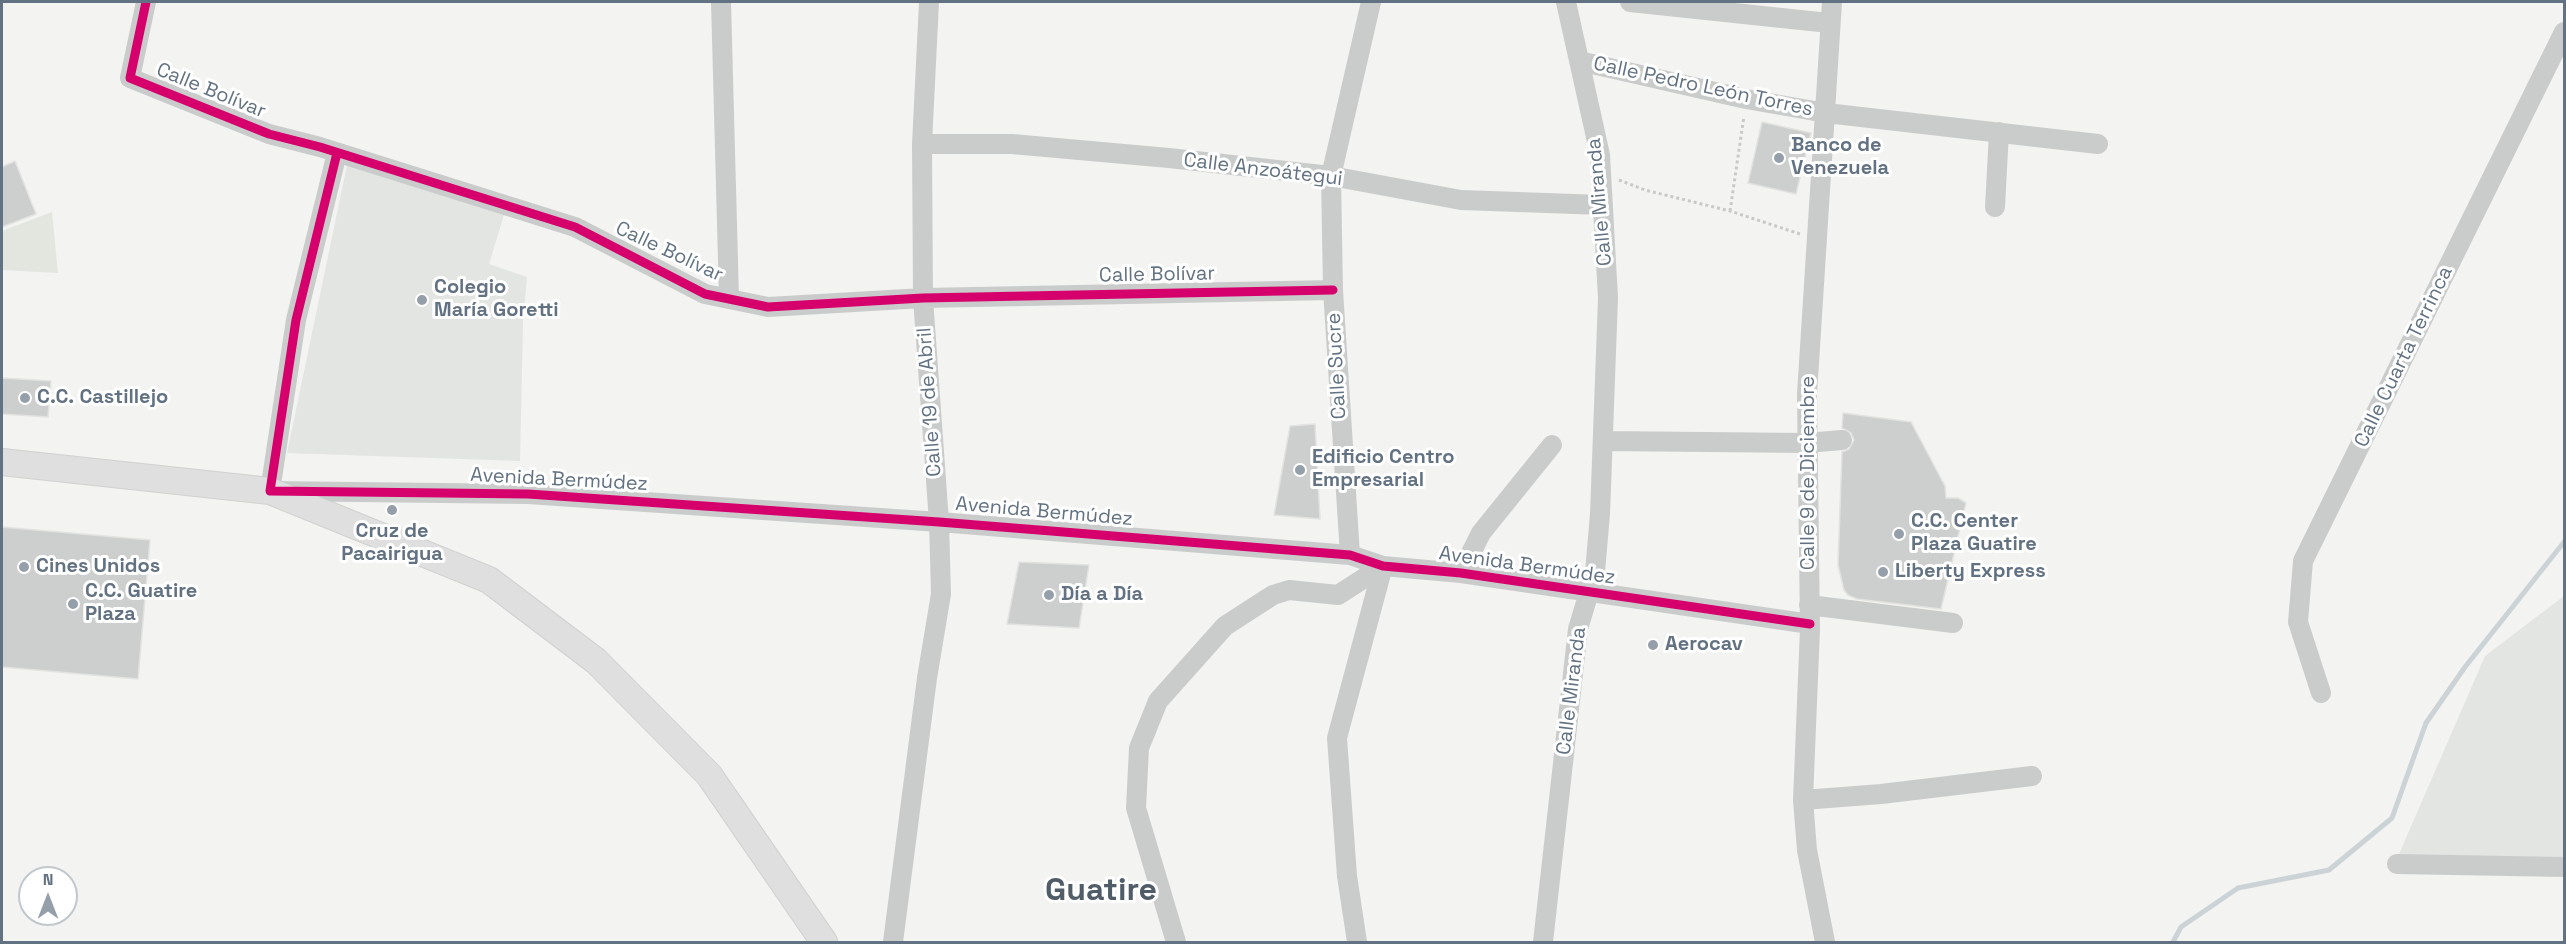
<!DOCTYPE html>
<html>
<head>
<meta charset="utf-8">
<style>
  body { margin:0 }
  #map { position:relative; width:2566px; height:944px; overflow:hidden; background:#f3f3f1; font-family:"Space Grotesk",sans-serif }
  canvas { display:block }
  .frame { position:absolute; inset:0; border:3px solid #627282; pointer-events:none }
  .north { position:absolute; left:18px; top:866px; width:60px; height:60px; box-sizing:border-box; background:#fff; border:2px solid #c0c7cd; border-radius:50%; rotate:0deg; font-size:16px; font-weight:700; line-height:24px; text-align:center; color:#627282 }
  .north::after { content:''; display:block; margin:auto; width:21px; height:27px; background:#959fa9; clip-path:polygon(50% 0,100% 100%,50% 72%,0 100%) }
</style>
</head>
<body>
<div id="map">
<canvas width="2566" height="944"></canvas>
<div class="frame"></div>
<div class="north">N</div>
</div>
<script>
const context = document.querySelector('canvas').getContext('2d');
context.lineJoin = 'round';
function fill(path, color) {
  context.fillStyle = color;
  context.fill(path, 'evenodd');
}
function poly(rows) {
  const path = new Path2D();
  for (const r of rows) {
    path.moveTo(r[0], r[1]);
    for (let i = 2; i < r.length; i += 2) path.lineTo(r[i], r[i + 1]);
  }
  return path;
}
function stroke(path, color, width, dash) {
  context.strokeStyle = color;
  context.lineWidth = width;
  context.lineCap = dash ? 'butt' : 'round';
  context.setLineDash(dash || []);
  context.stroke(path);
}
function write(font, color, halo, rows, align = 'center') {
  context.font = font + ' "Space Grotesk",sans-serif';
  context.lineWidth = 6;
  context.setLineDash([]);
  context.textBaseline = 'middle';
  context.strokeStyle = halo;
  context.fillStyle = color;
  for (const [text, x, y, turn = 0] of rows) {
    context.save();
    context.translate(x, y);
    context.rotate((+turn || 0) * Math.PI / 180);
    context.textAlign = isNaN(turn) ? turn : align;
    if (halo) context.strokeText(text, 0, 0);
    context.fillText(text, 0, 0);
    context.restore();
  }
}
fill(poly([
  [347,165,504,215,489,264,527,277,523,322,520,461,287,453],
  [2564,596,2564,863,2396,861,2485,656]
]), '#e3e5e3');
fill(poly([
  [52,212,58,273,2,270,2,231]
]), '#e2e6df');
stroke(poly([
  [2173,942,2181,927,2238,888,2329,870,2392,818,2426,723,2465,667,2564,542]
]), '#cbd3d6', 5);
const building = poly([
  [1762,122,1811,133,1796,194,1748,183,1762,122],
  [15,161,36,214,2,227,2,167,15,161],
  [2,378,51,381,48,417,2,414,2,378],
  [1843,413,1911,422,1945,486,1946,498,1958,498,1966,503,1941,609,1857,599,1848,595,1844,590,1838,565,1842,452,1849,449,1854,440,1851,433,1842,428,1843,413],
  [1315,424,1320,519,1274,515,1290,426,1315,424],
  [2,527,150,540,138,679,2,667,2,527],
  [1019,562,1089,565,1079,628,1007,624,1019,562]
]);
fill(building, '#cdcece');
stroke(building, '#e2e2e1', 1.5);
const major = poly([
  [2,462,270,491,489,580,596,661,709,775,824,942]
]);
stroke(major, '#d0d1d0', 28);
stroke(poly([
  [1619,180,1645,190,1730,211,1800,234],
  [1730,211,1744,116]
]), '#c8c9c9', 3, [3, 3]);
stroke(poly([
  [146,2,130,78,269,134,320,147,575,227,705,294,768,307,923,298,1333,290],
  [721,2,729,298],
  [1630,2,1829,23],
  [1579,61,1746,99,1826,113,2098,144],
  [922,144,1012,144,1169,158,1331,176,1461,200,1603,205],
  [337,153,296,320,270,491,528,494,939,522,1350,555,1383,566,1461,573,1810,624],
  [1995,207,1999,132],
  [1603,441,1807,443,1842,440],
  [1350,555,1333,290,1331,176,1371,2],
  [1461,573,1481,533,1552,445],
  [1809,605,1953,623],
  [2321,693,2298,622,2303,561,2564,32],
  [1803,800,1881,794,2032,776],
  [2397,864,2564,867],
  [893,942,927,678,941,594,939,522,923,298,922,144,929,2],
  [1176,942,1136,808,1139,748,1158,701,1225,626,1273,595,1289,590,1338,595,1383,566],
  [1357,942,1347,876,1337,738,1383,566],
  [1543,942,1578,629,1595,572,1600,514,1608,298,1600,155,1566,2],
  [1825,942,1807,850,1803,800,1810,629,1807,394,1832,2]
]), '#cacccc', 20);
stroke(major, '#dfdfe0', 26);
stroke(poly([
  [146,2,130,78,269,134,320,147,575,227,705,294,768,307,923,298,1333,290],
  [337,153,296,320,270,491,528,494,939,522,1350,555,1383,566,1461,573,1810,624]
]), '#d6006c', 9);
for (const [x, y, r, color] of [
  [1779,158,6,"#959fa9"],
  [422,300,6,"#959fa9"],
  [25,398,6,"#959fa9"],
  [1300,470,6,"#959fa9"],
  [392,510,6,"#959fa9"],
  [1899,534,6,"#959fa9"],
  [24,567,6,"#959fa9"],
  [1883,572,6,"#959fa9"],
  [1049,595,6,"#959fa9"],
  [73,604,6,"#959fa9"],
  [1653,645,6,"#959fa9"]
]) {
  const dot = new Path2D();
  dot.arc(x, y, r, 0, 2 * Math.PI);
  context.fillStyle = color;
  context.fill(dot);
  stroke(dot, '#fff', 2);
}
write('20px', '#627282', '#fff', [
  ["Calle Pedro León Torres",1703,87,12],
  ["Calle Bolívar",211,91,22],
  ["Calle Anzoátegui",1263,170,7],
  ["Calle Miranda",1600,202,-95],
  ["Calle Bolívar",669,252,25],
  ["Calle Bolívar",1157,275,-1],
  ["Calle Cuarta Terrinca",2404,357,-64],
  ["Calle Sucre",1337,366,-93],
  ["Calle 19 de Abril",930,402,-94],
  ["Calle 9 de Diciembre",1809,473,-90],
  ["Avenida Bermúdez",559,480,3],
  ["Avenida Bermúdez",1044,512,5],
  ["Avenida Bermúdez",1527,566,8],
  ["Calle Miranda",1572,691,-83]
]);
write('bold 20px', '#627282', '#fff', [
  ["Banco de",1791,146],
  ["Venezuela",1791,169],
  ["Colegio",434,288],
  ["María Goretti",434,311],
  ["C.C. Castillejo",37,398],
  ["Edificio Centro",1312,458],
  ["Empresarial",1312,481],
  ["C.C. Center",1911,522],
  ["Plaza Guatire",1911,545],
  ["Cruz de",392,532,"center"],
  ["Pacairigua",392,555,"center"],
  ["Cines Unidos",36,567],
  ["Liberty Express",1895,572],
  ["C.C. Guatire",85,592],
  ["Plaza",85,615],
  ["Día a Día",1061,595],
  ["Aerocav",1665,645]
], 'left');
write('bold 32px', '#505c67', '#fff', [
  ["Guatire",1101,891]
]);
</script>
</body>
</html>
